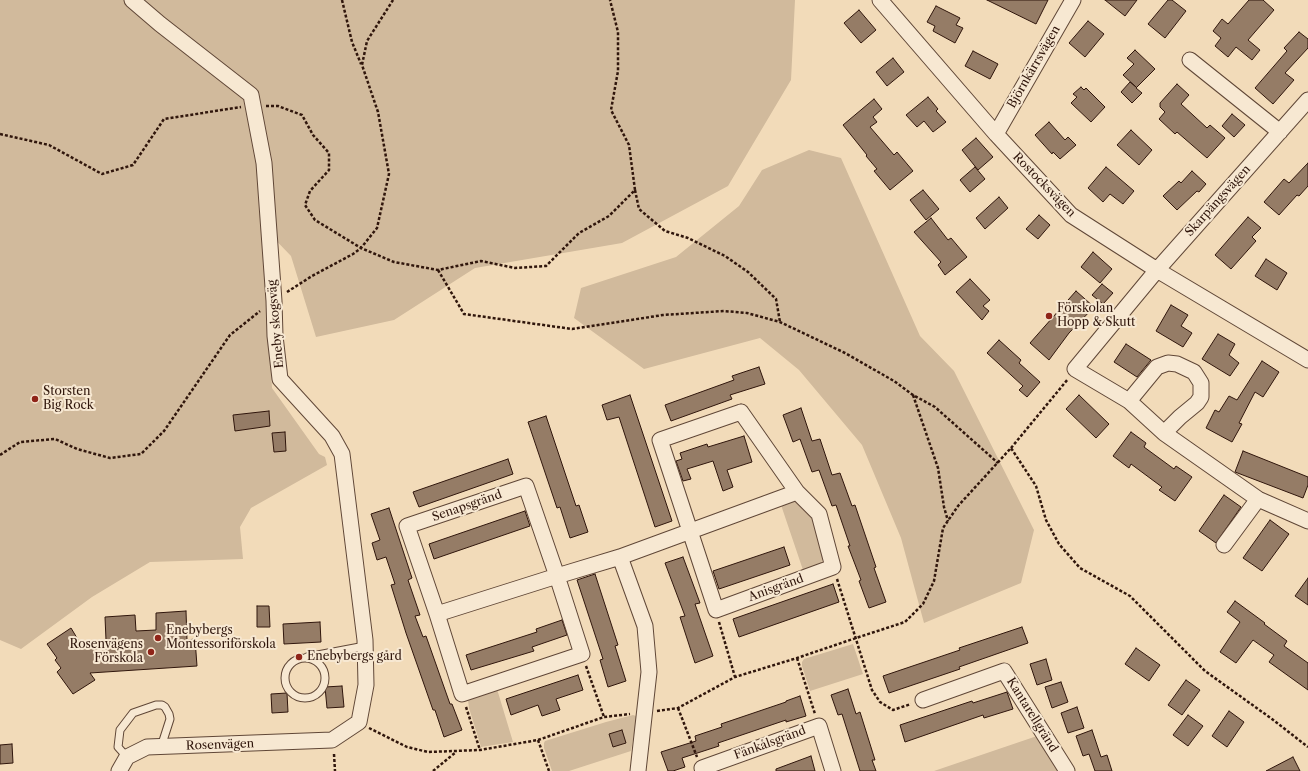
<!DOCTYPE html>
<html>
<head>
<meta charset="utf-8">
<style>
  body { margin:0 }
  canvas { display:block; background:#f2dbb9 }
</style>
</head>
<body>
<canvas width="1308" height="771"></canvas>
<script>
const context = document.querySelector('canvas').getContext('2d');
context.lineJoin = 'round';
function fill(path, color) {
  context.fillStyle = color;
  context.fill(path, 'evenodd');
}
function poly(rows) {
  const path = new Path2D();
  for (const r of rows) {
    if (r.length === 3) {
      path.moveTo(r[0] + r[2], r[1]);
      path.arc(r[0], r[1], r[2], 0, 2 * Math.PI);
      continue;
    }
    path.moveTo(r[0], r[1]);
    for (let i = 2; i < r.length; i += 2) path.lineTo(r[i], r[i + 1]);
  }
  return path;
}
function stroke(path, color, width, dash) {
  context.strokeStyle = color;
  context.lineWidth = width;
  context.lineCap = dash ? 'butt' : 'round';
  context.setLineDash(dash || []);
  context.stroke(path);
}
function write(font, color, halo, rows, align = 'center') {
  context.font = font + ' "Libre Caslon Text",serif';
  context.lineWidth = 4;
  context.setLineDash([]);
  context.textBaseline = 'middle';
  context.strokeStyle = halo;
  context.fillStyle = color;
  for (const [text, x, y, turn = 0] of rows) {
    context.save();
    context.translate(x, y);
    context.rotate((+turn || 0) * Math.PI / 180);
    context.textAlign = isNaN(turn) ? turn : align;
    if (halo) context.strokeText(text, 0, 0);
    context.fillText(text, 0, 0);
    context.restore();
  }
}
fill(poly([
  [0,0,795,0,791,80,728,186,622,243,475,268,394,320,316,337,291,256,263,227,272,388,319,454,325,457,327,465,251,508,240,527,243,559,150,562,92,597,21,649,0,640],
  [809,150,841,158,920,336,954,371,1034,530,1021,583,924,623,901,538,862,445,799,370,760,338,644,369,574,318,581,288,676,257,739,206,762,170],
  [793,497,803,501,813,519,823,559,820,565,804,573,780,502],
  [853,644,863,674,810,691,802,666,802,662,804,659],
  [497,689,513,742,481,747,469,708,468,700],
  [633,715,636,716,636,722,631,751,569,771,552,771,544,748,544,743,545,741,606,722],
  [622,730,626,743,613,747,609,734],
  [1037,736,1063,771,934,771]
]), '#d1ba9c');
const building = poly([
  [987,0,1048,0,1036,24,987,0],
  [1105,0,1137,0,1125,16,1105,0],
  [1168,0,1172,0,1186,11,1165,38,1148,24,1168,0],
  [1249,0,1263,0,1274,10,1248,40,1260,50,1252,60,1236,47,1228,57,1215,46,1221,38,1213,31,1222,19,1228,24,1249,0],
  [936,6,960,18,956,25,963,28,955,43,933,31,935,26,927,22,936,6],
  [859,10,876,30,861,43,844,23,859,10],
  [1088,21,1104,34,1085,57,1069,43,1088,21],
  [1299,32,1308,39,1308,48,1285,73,1294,80,1273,104,1255,88,1287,51,1284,48,1299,32],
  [1135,50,1155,69,1136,88,1142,93,1132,103,1121,92,1130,82,1136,87,1123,75,1134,64,1127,58,1135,50],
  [973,51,998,64,990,79,965,66,973,51],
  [893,58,904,72,887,86,876,72,893,58],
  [1177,84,1189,95,1181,104,1207,128,1210,125,1225,138,1207,158,1177,132,1175,134,1159,119,1165,112,1160,107,1160,103,1177,84],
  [1081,87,1084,90,1086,88,1105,107,1091,122,1071,103,1077,97,1073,94,1081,87],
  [928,97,938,109,936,111,946,122,933,132,924,121,917,127,906,115,928,97],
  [874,99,882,109,873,117,877,122,870,127,894,155,897,152,913,171,890,190,874,171,877,169,866,156,867,155,843,125,874,99],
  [1232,114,1245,125,1234,137,1222,126,1232,114],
  [1049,122,1065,140,1068,137,1076,145,1060,159,1053,152,1052,154,1035,135,1049,122],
  [1131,130,1152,150,1139,165,1117,145,1131,130],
  [976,138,993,157,978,170,962,150,976,138],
  [1308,163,1308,186,1299,196,1297,195,1279,215,1264,202,1284,179,1289,183,1308,163],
  [975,167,985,179,970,192,960,180,975,167],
  [1106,167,1134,191,1123,204,1110,194,1103,202,1088,188,1106,167],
  [1192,171,1206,184,1199,192,1197,191,1177,210,1163,196,1179,181,1181,183,1192,171],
  [923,190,939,209,926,220,910,200,923,190],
  [999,197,1008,208,985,229,976,218,999,197],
  [1039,215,1050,225,1038,239,1026,229,1039,215],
  [1248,217,1261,228,1252,237,1256,241,1231,269,1215,255,1248,217],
  [931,218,948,240,951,238,967,257,945,275,938,265,941,262,914,232,931,218],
  [1093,252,1112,269,1100,283,1081,267,1093,252],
  [1266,259,1287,273,1277,290,1255,276,1266,259],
  [970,279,990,300,983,306,989,311,982,320,956,292,970,279],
  [1102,284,1113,293,1103,304,1092,295,1102,284],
  [1076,291,1094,307,1069,333,1049,360,1030,343,1076,291],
  [1171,305,1188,315,1181,326,1192,333,1183,347,1156,331,1171,305],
  [1218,334,1235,344,1229,355,1239,363,1230,376,1202,359,1218,334],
  [999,340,1021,360,1019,363,1040,382,1027,397,1019,390,1023,386,987,353,999,340],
  [1126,344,1151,360,1137,377,1114,362,1126,344],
  [1262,361,1279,372,1263,397,1255,392,1239,423,1242,424,1232,442,1206,428,1215,410,1219,412,1229,396,1237,400,1262,361],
  [759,367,765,384,730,395,732,399,671,421,665,405,734,380,732,376,759,367],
  [630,395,672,521,655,527,619,417,607,420,602,405,630,395],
  [1079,395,1109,424,1096,438,1066,409,1079,395],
  [801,408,812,441,820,439,832,475,840,473,852,506,855,505,876,567,874,568,886,602,869,608,859,581,861,580,848,546,850,546,836,505,832,506,819,470,812,472,800,439,793,442,783,415,801,408],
  [269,411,270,426,235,431,233,415,269,411],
  [546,416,576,506,579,505,588,532,570,538,560,507,557,508,528,422,546,416],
  [285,432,286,451,274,452,272,433,285,432],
  [1131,432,1146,443,1144,447,1174,469,1176,466,1192,477,1175,501,1159,490,1162,487,1131,464,1129,468,1113,456,1131,432],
  [744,436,752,462,727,470,733,487,723,491,713,461,687,469,691,479,683,481,676,461,682,459,680,453,707,444,708,447,744,436],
  [1243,451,1308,477,1308,485,1303,498,1235,472,1243,451],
  [508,459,513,474,419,507,413,492,508,459],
  [1224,495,1241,507,1216,543,1199,531,1224,495],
  [389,508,412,578,408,580,420,615,415,616,423,637,426,636,450,704,452,704,462,730,444,737,435,710,433,710,406,633,391,585,395,584,386,557,377,560,372,543,380,540,371,514,389,508],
  [525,511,530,526,434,559,429,544,525,511],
  [1270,520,1289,534,1262,571,1243,558,1270,520],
  [784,547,790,565,719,589,713,571,784,547],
  [683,557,700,603,695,604,713,656,695,663,680,617,685,616,665,563,683,557],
  [595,574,618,645,615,646,626,681,608,687,600,660,603,659,577,580,595,574],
  [1308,578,1308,605,1295,596,1308,578],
  [833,584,839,602,739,637,733,619,833,584],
  [1235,601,1265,623,1264,624,1287,641,1284,646,1308,663,1308,690,1269,662,1274,655,1253,640,1236,663,1220,652,1240,622,1227,612,1235,601],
  [257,606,269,606,270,627,257,627,257,606],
  [186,611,187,640,195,639,197,666,90,673,95,680,73,694,57,672,61,668,55,660,57,658,47,644,71,628,83,648,94,642,106,640,105,617,135,615,136,631,156,630,156,613,186,611],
  [562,620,567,635,532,647,534,651,471,670,466,655,537,632,536,629,562,620],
  [320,622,321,642,284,644,283,624,320,622],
  [1022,627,1028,643,959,667,960,669,889,693,883,676,960,650,959,648,1022,627],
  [1136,648,1160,665,1149,681,1125,664,1136,648],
  [1046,659,1052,680,1037,685,1030,664,1046,659],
  [578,675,583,690,556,699,560,710,542,716,538,705,511,715,506,699,578,675],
  [1186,680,1200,690,1182,715,1168,705,1186,680],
  [1061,682,1068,702,1052,708,1045,687,1061,682],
  [342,686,344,707,327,708,325,687,342,686],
  [848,689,856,714,860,712,875,760,872,760,876,771,860,771,842,714,838,715,831,695,848,689],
  [1007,692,1013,709,984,718,983,715,905,742,900,725,972,701,973,703,1007,692],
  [287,693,288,712,272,713,271,694,287,693],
  [800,696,806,716,786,722,786,720,718,743,719,746,682,758,685,767,673,771,668,771,661,752,696,741,695,736,722,727,721,724,786,702,786,701,800,696],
  [1077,707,1084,728,1068,733,1061,713,1077,707],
  [1229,711,1244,722,1227,747,1212,736,1229,711],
  [1188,715,1203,726,1188,746,1173,735,1188,715],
  [622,730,626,743,613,747,609,734,622,730],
  [1092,730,1101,757,1107,755,1112,771,1095,771,1089,754,1083,756,1076,736,1092,730],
  [12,744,13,763,0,764,0,745,12,744],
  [811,756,815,771,776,771,776,769,811,756],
  [1293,757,1300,771,1266,771,1293,757]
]);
fill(building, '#957c66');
stroke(building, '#30160c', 1);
const service = poly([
  [307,657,365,646],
  [305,678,20],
  [127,757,118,747,120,730,133,713,156,705,162,705,165,707,169,714,170,719,161,747]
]);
const minor = poly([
  [880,0,996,134,1071,215,1157,270,1308,360],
  [1190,60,1280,132],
  [996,134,1073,0],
  [1129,401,1157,367,1168,363,1177,364,1194,372,1201,383,1201,397,1197,403,1180,417,1164,433,1129,401,1075,369,1157,270,1308,100],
  [741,412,797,492,819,514,833,567,716,610,660,440,741,412],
  [1164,433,1258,499,1308,521],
  [1224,545,1258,499],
  [620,557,645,626,649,672,638,771],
  [437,614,407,526,526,486,557,576,582,654,462,694,437,614,557,576,620,557,797,492],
  [923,700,1004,671,1067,771],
  [119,771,127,757,147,747,332,740,359,722,366,685,365,640,342,454,332,436,280,379,275,336,274,301,264,163,251,95,160,24,132,0],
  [703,771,702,768,819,726,833,771]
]);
stroke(service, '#604737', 9);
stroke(minor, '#604737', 17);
stroke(poly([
  [342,0,352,42,361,64],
  [266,106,278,106,302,115,313,135,329,153,329,170,310,191,305,205,315,220,361,248,394,262,438,270,481,261,515,268,546,266,579,233,609,216,635,190,629,145,611,110,618,71,618,32,610,0],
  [0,134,49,145,102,174,133,165,164,119,241,107],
  [635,190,639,209,665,231,688,238,725,256,748,272,776,299,780,322],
  [438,270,464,314,572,329,663,315,724,311,747,313,780,322,845,353,894,381,913,395,935,407,998,463],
  [287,292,312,276,353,254,361,248,377,228,389,174,378,112,362,65,367,41,393,0],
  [913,395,938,468,944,507,948,521],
  [1011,448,1068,379],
  [0,455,20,442,55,439,77,449,110,458,141,454,164,431,230,335,260,311],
  [837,579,872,690,880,702,893,710,911,704],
  [719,622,735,677],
  [797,658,815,714],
  [586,666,604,717],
  [466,707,480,750],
  [678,708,697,757],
  [657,711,678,708,735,677,797,658,856,638,905,622,923,604,934,581,943,528,958,506,1011,448,1036,486,1046,520,1059,544,1080,568,1130,596,1205,671,1272,719,1308,747],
  [369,728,407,747,428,752,480,750,538,740,604,717,630,714],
  [538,740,549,771],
  [334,754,335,771],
  [433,771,456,752]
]), '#30160c', 2.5, [3, 2]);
stroke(service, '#f7e8d2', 7);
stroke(minor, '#f7e8d2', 15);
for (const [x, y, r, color] of [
  [1049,316,4,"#8f2418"],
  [35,399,4,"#8f2418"],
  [158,638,4,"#8f2418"],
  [151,652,4,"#8f2418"],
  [299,657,4,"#8f2418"]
]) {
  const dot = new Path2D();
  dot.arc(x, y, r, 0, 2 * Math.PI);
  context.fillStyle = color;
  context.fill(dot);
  stroke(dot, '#f7e8d2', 1.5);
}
write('12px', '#30160c', '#f7e8d2', [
  ["Björnkärrsvägen",1034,67,-60],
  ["Rostocksvägen",1044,185,46],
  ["Skarpängsvägen",1218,201,-48],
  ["Eneby skogsväg",276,324,-95],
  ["Senapsgränd",467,506,-19],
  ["Anisgränd",776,588,-20],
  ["Kantarellgränd",1032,715,58],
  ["Fänkålsgränd",770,743,-20],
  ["Rosenvägen",220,745,-2]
]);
write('12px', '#30160c', '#f7e8d2', [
  ["Förskolan",1057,309],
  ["Hopp & Skutt",1057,323],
  ["Storsten",43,392],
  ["Big Rock",43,406],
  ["Enebybergs",166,631],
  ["Montessoriförskola",166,645],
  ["Rosenvägens",143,645,"right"],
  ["Förskola",143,659,"right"],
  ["Enebybergs gård",307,657]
], 'left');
</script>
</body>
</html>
